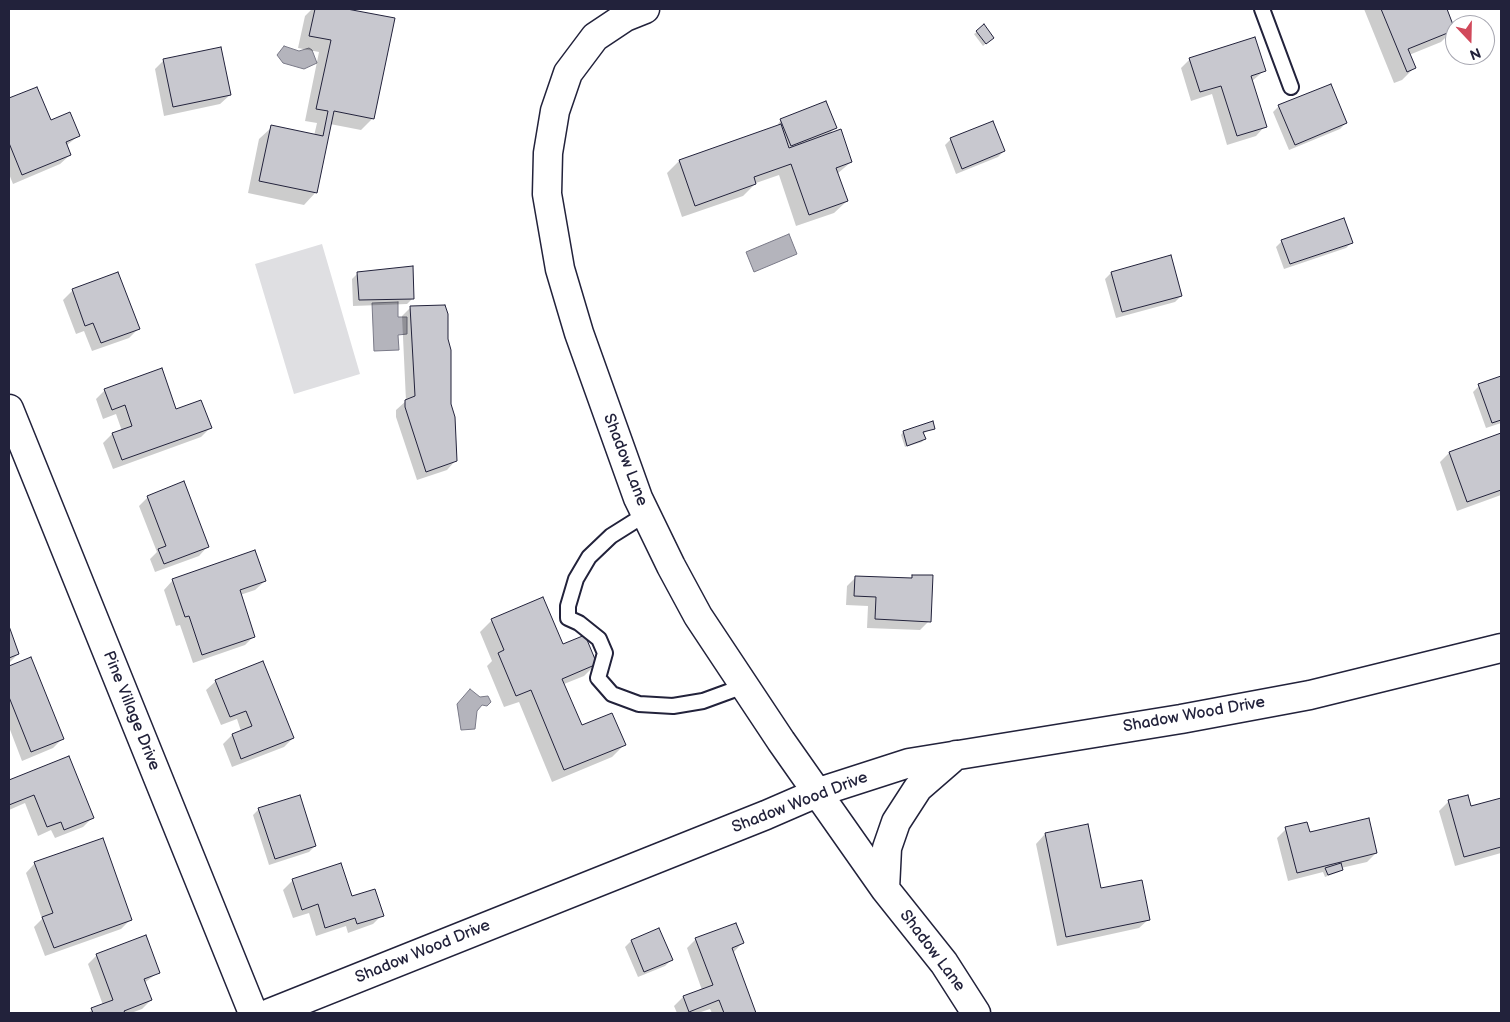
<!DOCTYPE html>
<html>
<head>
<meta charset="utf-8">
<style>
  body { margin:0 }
  #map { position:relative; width:1510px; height:1022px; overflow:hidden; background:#fff; font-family:"Balsamiq Sans",sans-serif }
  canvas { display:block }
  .frame { position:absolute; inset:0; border:10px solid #22223b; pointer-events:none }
  .north { position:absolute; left:1445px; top:15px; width:50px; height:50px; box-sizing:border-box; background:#fff; border:1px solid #a7a7b1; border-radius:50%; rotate:159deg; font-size:14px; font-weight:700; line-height:20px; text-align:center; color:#22223b }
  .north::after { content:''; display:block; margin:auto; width:18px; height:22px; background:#d1495b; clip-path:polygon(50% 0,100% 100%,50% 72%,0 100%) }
</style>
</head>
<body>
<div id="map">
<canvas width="1510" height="1022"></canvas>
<div class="frame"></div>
<div class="north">N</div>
</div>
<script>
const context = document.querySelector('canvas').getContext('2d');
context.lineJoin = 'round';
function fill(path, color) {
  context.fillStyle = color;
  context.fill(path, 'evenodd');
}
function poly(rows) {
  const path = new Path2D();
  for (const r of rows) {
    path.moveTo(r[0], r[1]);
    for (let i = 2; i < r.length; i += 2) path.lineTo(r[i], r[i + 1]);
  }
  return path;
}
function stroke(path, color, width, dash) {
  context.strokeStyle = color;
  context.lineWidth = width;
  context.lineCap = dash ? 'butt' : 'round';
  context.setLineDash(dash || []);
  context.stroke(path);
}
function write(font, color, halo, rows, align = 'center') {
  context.font = font + ' "Balsamiq Sans",sans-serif';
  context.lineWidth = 4;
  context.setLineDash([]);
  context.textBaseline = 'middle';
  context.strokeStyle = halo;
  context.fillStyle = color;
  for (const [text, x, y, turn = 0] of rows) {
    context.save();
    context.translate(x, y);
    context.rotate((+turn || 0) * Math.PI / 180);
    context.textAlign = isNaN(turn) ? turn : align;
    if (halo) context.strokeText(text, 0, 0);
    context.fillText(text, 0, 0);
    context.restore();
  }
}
fill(poly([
  [322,244,360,374,294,394,255,264]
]), '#dfdfe2');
const water = poly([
  [284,46,299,51,309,48,312,50,317,63,304,69,283,63,277,55,284,46],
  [789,234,797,254,754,272,746,252,789,234],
  [398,302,398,317,407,317,407,334,398,335,399,350,374,351,372,303,398,302],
  [470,689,480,697,488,696,491,702,487,706,482,705,477,711,475,729,461,730,457,704,470,689]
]);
fill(water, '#b4b4bc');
stroke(water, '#7a7a88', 1);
fill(poly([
  [312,9,341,9,393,19,373,118,361,130,330,124,316,192,304,205,248,193,259,139,272,127,314,136,317,123,305,121,319,52,298,48,305,16],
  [1364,9,1445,9,1454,29,1441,42,1409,55,1414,68,1402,80,1394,83],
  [977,32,990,40,983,46,974,34],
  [1190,59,1264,71,1252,81,1265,126,1256,136,1227,145,1212,94,1191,101,1181,68],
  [164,60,230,95,220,104,164,116,155,69],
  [37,88,50,121,78,136,66,146,70,155,60,164,13,184,9,174,9,100],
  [1279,106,1346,123,1340,129,1289,150,1273,112],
  [781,120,835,128,828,135,851,162,837,174,847,201,834,213,796,226,779,175,756,183,743,196,682,217,667,173,679,161,776,127],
  [951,139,1004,151,998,157,956,174,945,145],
  [1282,241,1352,242,1346,248,1284,269,1276,247],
  [358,273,413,298,407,304,353,306,352,279],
  [1111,273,1181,296,1175,302,1116,318,1105,279],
  [73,290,138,329,129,338,92,351,84,331,76,334,63,300],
  [411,307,449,405,456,460,447,470,417,480,396,417,396,410,406,401,402,316],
  [1501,377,1501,423,1486,428,1473,392,1479,386],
  [105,390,175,411,210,428,201,437,113,469,103,443,112,434,122,431,116,414,103,419,96,399],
  [932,423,934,428,922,434,924,439,922,442,905,447,901,435,903,432],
  [1501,434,1501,495,1457,511,1440,462,1449,453],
  [148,497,208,546,199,556,155,572,150,559,157,552,139,506],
  [913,576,929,621,920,630,867,628,868,606,846,605,847,586,856,577,910,579],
  [173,580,265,581,255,590,240,595,254,636,245,645,193,663,180,625,176,626,164,590],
  [492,620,562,646,596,664,584,676,564,684,581,727,624,745,612,757,552,782,519,702,504,707,487,666,492,661,480,632],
  [9,629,18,654,9,663],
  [31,659,62,739,53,748,22,761,9,727,9,667],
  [216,681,293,738,284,747,232,767,223,744,232,735,241,731,237,719,221,725,206,690],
  [68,758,92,818,83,827,55,838,51,830,38,836,25,803,9,810,9,782],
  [1501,799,1501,853,1455,866,1439,811,1449,801,1470,808],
  [259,809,315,846,309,852,269,865,253,815],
  [1286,829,1309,834,1376,853,1367,862,1341,868,1339,872,1325,877,1323,872,1288,881,1277,838],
  [1045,834,1100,890,1149,919,1139,928,1057,946,1036,844],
  [35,863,131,919,121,929,45,956,34,927,42,919,26,873],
  [293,880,352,898,382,915,373,924,348,933,346,926,316,936,309,913,293,918,283,890],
  [696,939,742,943,733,953,755,1013,712,1013,710,1009,698,1013,677,1013,674,1006,683,997,702,990,687,948],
  [631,941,671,960,665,966,638,977,625,947],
  [97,955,159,972,144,983,151,1000,142,1009,131,1013,87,1013,103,1005,88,964]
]), '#0003');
const building = poly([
  [315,9,347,9,395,18,374,119,334,111,317,193,259,181,271,125,323,136,328,111,316,109,331,40,309,36,315,9],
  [1381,9,1447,9,1455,30,1408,49,1416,68,1407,72,1381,9],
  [984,24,994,38,986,44,976,31,984,24],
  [1255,37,1266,71,1251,76,1267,127,1237,136,1221,86,1200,92,1189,58,1255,37],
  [221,47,231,95,173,107,163,59,221,47],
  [1331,84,1347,123,1295,145,1278,105,1331,84],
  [37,87,51,120,70,112,80,136,66,142,71,155,22,175,9,143,9,98,37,87],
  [826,101,837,128,791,146,780,119,826,101],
  [993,121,1005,151,962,169,950,138,993,121],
  [781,124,789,148,841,129,852,162,836,168,848,201,809,215,791,164,754,177,756,184,695,206,679,160,781,124],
  [1344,218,1353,243,1290,264,1281,240,1344,218],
  [1171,255,1182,296,1122,312,1111,272,1171,255],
  [413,266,414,299,359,300,357,272,413,266],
  [118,272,140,329,101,343,93,323,85,326,72,289,118,272],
  [445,305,448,314,448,339,451,350,451,404,455,417,457,461,426,472,405,407,405,400,415,396,410,306,445,305],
  [162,368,176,409,201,400,212,428,122,460,112,433,132,426,125,405,112,410,104,389,162,368],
  [1501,376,1501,420,1492,423,1478,384,1501,376],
  [933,421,935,429,923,432,926,439,907,446,903,431,933,421],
  [1501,433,1501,490,1467,502,1449,452,1501,433],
  [184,481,209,547,164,564,158,549,166,546,147,496,184,481],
  [255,550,266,581,240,590,255,637,202,655,189,616,185,617,172,579,255,550],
  [912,575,933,575,931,622,875,619,876,597,854,596,855,576,912,578,912,575],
  [543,597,563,644,585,635,597,664,562,679,582,725,612,713,626,745,564,770,531,690,516,696,498,653,504,650,491,619,543,597],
  [9,626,19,654,9,658,9,626],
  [31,657,64,739,31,752,9,697,9,666,31,657],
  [263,661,294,738,241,759,232,734,252,726,246,711,230,717,215,680,263,661],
  [69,756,94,818,64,830,61,822,47,827,34,795,9,805,9,780,69,756],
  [300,795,316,846,275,859,258,808,300,795],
  [1468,795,1471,806,1501,798,1501,847,1464,857,1448,800,1468,795],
  [1369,818,1377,853,1297,873,1285,827,1307,822,1310,832,1369,818],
  [1088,824,1101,888,1142,880,1150,920,1066,937,1045,833,1088,824],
  [103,838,132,920,54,948,42,917,53,913,34,862,103,838],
  [341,863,352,896,375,889,384,916,357,924,355,918,325,928,318,904,302,910,292,879,341,863],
  [1341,863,1343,870,1328,875,1325,868,1341,863],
  [736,923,744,943,732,948,756,1013,724,1013,719,1000,689,1012,683,996,713,985,695,938,736,923],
  [659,928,673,960,644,972,631,940,659,928],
  [146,935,160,973,144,979,152,1000,124,1011,125,1013,93,1013,91,1008,113,1000,96,954,146,935]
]);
fill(building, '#c8c8cf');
stroke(building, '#22223b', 1);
const service = poly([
  [1262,9,1291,87],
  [646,514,611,536,589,557,576,579,568,606,568,618,579,623,599,639,605,653,598,678,612,694,639,704,673,706,703,701,744,686]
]);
const minor = poly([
  [645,9,625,17,595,37,568,73,555,111,548,153,547,194,560,269,579,333,638,498,671,566,698,616,781,741,885,889,944,963,976,1013],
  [9,409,253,1013],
  [885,889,887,848,896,822,918,788,956,755],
  [270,1013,766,815,819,792,909,763,1181,719,1310,695,1501,648]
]);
stroke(service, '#22223b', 18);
stroke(minor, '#22223b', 31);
stroke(service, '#fff', 14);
stroke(minor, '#fff', 28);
write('16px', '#22223b', '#fff', [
  ["Shadow Lane",625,460,69],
  ["Pine Village Drive",131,711,68],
  ["Shadow Wood Drive",1194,715,-10],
  ["Shadow Wood Drive",800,803,-21],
  ["Shadow Lane",932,951,53],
  ["Shadow Wood Drive",423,952,-22]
]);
</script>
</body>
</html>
